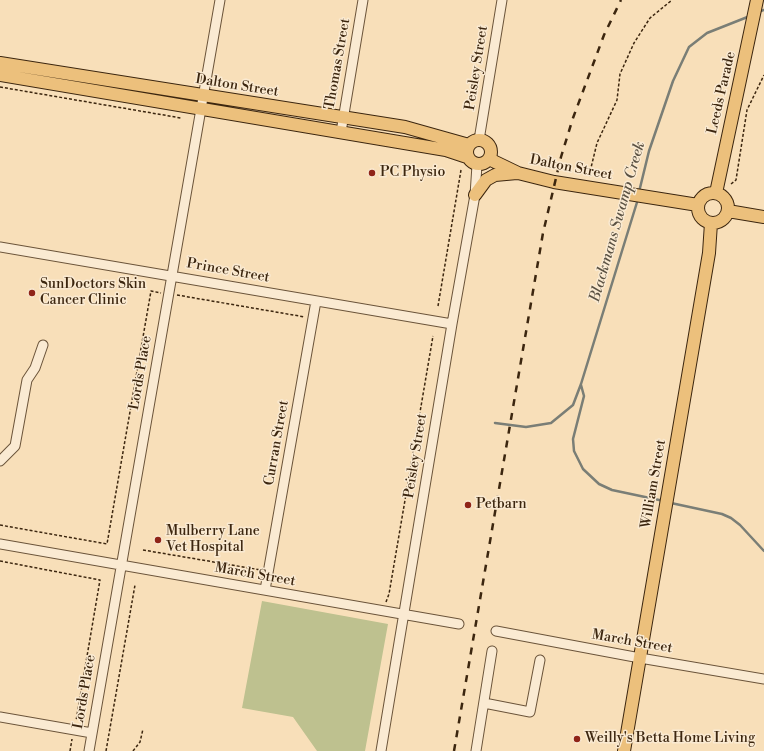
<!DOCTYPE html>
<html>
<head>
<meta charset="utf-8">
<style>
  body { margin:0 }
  canvas { display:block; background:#f8dfb9 }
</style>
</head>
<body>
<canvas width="764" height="751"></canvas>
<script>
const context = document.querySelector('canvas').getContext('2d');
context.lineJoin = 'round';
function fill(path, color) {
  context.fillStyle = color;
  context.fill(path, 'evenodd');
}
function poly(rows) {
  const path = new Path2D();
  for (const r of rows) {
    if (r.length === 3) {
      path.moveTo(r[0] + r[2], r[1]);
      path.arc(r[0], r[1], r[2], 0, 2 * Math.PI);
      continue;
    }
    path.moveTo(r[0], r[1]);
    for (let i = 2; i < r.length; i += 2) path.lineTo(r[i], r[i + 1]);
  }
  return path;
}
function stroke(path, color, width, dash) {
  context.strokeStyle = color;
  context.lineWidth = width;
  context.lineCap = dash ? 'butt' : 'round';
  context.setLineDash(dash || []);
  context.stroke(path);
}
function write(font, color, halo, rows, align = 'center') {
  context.font = font + ' "Libre Bodoni",serif';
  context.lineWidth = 3;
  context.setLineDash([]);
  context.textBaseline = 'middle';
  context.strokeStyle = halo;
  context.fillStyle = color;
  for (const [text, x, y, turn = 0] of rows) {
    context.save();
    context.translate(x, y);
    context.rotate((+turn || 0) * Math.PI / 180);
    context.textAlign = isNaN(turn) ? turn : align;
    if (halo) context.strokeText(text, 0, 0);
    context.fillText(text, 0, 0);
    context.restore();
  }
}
fill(poly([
  [262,601,388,624,365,751,317,751,293,717,242,708]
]), '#bec18f');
stroke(poly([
  [758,12,764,10],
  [639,192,649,151,673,81,689,47,707,33,750,16],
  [581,385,584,396,573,439,574,451,583,469,599,484,612,490,664,501],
  [495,423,526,427,551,423,573,405,581,384,638,199],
  [671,503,722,514,731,518,740,525,764,551]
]), '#7a7e76', 2.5);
const minor = poly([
  [341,132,363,0],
  [479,140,502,0],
  [0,247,452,324],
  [0,461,15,446,27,380,35,368,43,345],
  [0,544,459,624],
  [265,590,316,301],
  [496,631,640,658,764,679],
  [484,703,530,712,540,660],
  [0,717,92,733],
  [89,751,220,0],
  [381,751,452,324,475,195,477,165],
  [476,751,492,651]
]);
const major = poly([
  [0,63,405,127,469,145],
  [0,75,446,150,467,157],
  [479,152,12],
  [489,159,518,173,554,182,698,205],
  [716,193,757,0],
  [713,208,15],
  [475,195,486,180,495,175,517,173],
  [728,211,764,217],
  [624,751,709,253,711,223]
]);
stroke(minor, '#6b543a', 11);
stroke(major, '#3c260f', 14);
stroke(poly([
  [0,87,181,118],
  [589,176,597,143,617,100,620,74,634,43,650,18,672,0],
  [731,184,736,180,747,110,764,75],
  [177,295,305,317],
  [438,306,461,170],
  [0,525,107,544,151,291,161,293],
  [143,550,261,570],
  [0,561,100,580,76,721],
  [386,602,389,594,433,336],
  [70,751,72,739],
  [106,751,135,585],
  [133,751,140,742,143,729]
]), '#3c260f', 1.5, [3, 2]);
stroke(minor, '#faead2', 9);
stroke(major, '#ecc07c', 12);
stroke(poly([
  [454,751,543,233,561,157,573,118,604,35,621,0]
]), '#3c260f', 2.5, [7, 7]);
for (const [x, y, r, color] of [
  [372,173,4,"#8f2418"],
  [32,293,4,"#8f2418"],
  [468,505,4,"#8f2418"],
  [158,540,4,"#8f2418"],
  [577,739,4,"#8f2418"]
]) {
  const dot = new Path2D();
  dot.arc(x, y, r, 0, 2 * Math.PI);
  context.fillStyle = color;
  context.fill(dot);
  stroke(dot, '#faead2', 1.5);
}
write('14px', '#3c260f', '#faead2', [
  ["Thomas Street",338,64,-80],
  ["Peisley Street",477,68,-81],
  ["Dalton Street",237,86,9],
  ["Leeds Parade",722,93,-77],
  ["Dalton Street",571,168,11],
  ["Prince Street",228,271,10],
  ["Lords Place",141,373,-80],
  ["Curran Street",277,443,-80],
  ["Peisley Street",416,456,-81],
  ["William Street",654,484,-80],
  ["March Street",255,575,10],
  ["March Street",632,642,10],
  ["Lords Place",85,692,-80]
]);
write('14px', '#3c260f', '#faead2', [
  ["PC Physio",380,173],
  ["SunDoctors Skin",40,285],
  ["Cancer Clinic",40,301],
  ["Petbarn",476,505],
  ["Mulberry Lane",166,532],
  ["Vet Hospital",166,548],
  ["Weilly's Betta Home Living",585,739]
], 'left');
write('italic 15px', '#5b5243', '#faead2', [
  ["Blackmans Swamp Creek",618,222,-74]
]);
</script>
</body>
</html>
